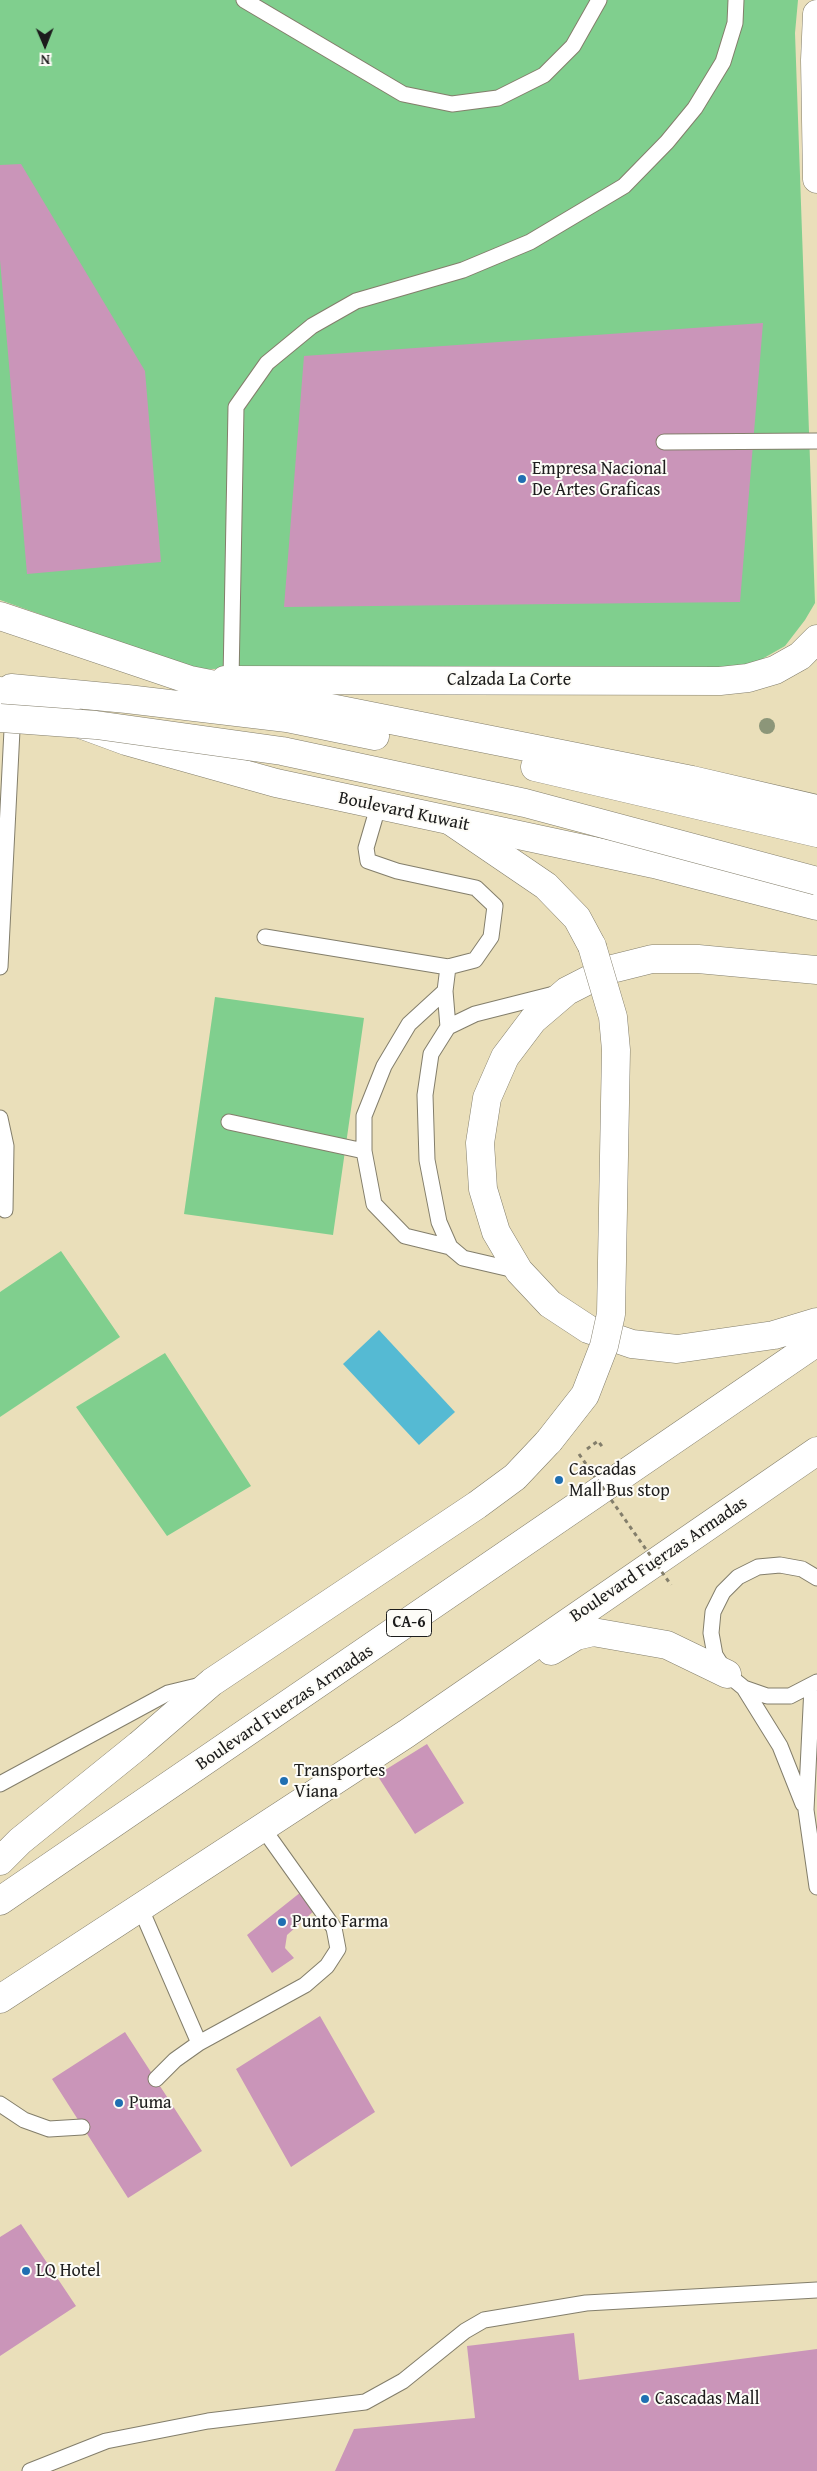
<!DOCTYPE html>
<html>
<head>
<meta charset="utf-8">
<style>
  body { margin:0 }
  #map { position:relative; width:817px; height:2471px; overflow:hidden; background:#eadfba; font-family:"Gentium Book Plus",serif }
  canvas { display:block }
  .north { position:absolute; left:20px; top:20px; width:50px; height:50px; -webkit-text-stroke:4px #fdfcf7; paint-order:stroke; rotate:179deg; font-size:14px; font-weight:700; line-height:20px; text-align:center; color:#1c1c1c }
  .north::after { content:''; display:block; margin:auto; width:18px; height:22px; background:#1c1c1c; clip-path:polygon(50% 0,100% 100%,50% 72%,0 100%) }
</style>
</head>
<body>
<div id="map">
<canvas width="817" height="2471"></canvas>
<div class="north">N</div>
</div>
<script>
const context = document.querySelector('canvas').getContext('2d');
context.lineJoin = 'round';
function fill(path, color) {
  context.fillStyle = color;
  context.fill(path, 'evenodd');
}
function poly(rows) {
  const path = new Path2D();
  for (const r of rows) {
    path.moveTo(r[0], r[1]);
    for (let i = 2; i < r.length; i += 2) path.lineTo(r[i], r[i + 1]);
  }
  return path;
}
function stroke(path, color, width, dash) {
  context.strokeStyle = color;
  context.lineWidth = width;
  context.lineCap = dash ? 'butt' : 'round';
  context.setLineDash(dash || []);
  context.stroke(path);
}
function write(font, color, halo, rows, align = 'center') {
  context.font = font + ' "Gentium Book Plus",serif';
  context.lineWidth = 4;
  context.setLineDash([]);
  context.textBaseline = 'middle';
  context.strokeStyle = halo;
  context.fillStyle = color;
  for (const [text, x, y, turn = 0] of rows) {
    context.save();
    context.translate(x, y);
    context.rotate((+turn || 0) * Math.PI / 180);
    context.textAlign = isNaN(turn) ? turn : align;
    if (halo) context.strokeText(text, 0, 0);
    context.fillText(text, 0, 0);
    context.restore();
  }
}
fill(poly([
  [0,0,798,0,795,33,815,603,805,620,785,646,748,667,194,669,0,600],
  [215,997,364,1018,333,1235,184,1214],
  [61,1251,120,1337,0,1417,0,1292],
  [165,1353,251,1486,167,1536,76,1407]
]), '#80cf8e');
fill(poly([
  [379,1330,455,1412,419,1445,343,1364]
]), '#55bad3');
fill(poly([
  [21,164,145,371,161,562,27,574,0,260,0,165],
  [763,323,740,602,284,607,304,356],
  [427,1744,464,1803,415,1834,377,1775],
  [301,1892,315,1910,287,1935,285,1948,294,1958,272,1973,247,1935],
  [320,2016,375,2112,291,2167,236,2069],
  [125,2032,202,2151,128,2198,52,2079],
  [21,2224,76,2306,0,2356,0,2237],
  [574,2333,579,2380,817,2349,817,2471,335,2471,354,2429,475,2418,467,2346]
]), '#ca95b9');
const service = poly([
  [244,0,403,94,452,104,498,98,544,75,573,46,599,0],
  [664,442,817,441],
  [231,680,236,407,267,363,312,326,356,301,463,270,530,242,624,186,667,142,695,108,723,62,735,23,736,0],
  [378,807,366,848,368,861,397,871,476,888,495,906,491,937,475,960,448,967,445,991,448,1027],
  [265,937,448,967],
  [0,967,12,730],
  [445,991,409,1024,384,1066,364,1116,364,1151,374,1204,405,1236,450,1247],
  [0,1118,6,1146,5,1210],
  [229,1122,364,1151],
  [519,1271,463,1258,450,1247,439,1222,427,1160,425,1095,431,1054,448,1027,475,1014,558,993],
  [817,1578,802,1569,780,1565,758,1567,738,1577,723,1592,713,1612,711,1633,715,1655,727,1674,744,1688,767,1696,790,1696,817,1682],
  [812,1687,806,1810,817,1887],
  [744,1688,780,1746,803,1804],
  [0,1784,168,1693,201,1685],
  [140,1907,199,2043,175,2060,156,2079],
  [199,2043,305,1985,327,1966,338,1949,334,1928,262,1827],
  [0,2104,24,2120,49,2129,82,2127],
  [30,2471,106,2441,208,2421,365,2402,403,2381,465,2331,484,2320,586,2303,817,2290]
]);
const minor = poly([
  [817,14,815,60,817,179],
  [225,680,720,681,748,678,775,670,800,656,817,639]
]);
const primary = poly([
  [0,616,190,680,692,780,817,809],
  [11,688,127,699,287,718,375,736],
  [0,691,50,713,126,741,276,783,654,864,817,906],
  [535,767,817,833]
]);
const trunk = poly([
  [452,822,546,886,577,918,592,946],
  [817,970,698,959,652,959,608,970,567,991,533,1020,505,1057,487,1098,480,1143,483,1189,496,1232,519,1271,550,1304,588,1329,632,1344,677,1349,774,1335,817,1322],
  [551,1651,576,1636,593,1632,667,1645,727,1674],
  [0,1861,20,1841,139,1745,212,1682,477,1505,515,1477,549,1441],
  [0,1901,817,1342],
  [0,1999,406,1734,817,1451]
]);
stroke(service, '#837e6b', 17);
stroke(minor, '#837e6b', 29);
stroke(primary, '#837e6b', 29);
stroke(trunk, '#837e6b', 29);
stroke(poly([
  [587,1449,598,1441,604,1449]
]), '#837e6b', 3, [4, 4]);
stroke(service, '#fff', 15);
stroke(minor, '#fff', 28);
stroke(primary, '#fff', 28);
stroke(trunk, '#fff', 28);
const primaryBridge = poly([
  [0,718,96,725,282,751,525,803,817,881]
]);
const trunkBridge = poly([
  [549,1441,585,1395,604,1346,611,1314,616,1050,613,1017,592,946]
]);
stroke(primaryBridge, '#837e6b', 29, []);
stroke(trunkBridge, '#837e6b', 29, []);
stroke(poly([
  [579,1454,671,1585]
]), '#837e6b', 3, [4, 4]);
stroke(primaryBridge, '#fff', 28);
stroke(trunkBridge, '#fff', 28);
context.fillStyle = '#8c9679';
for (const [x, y] of [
  [767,726]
]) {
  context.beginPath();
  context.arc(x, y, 8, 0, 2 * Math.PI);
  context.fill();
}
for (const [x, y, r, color] of [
  [522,479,5,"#1f6fb2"],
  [559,1480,5,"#1f6fb2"],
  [284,1781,5,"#1f6fb2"],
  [282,1922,5,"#1f6fb2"],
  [119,2103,5,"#1f6fb2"],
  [26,2271,5,"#1f6fb2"],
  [645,2399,5,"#1f6fb2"]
]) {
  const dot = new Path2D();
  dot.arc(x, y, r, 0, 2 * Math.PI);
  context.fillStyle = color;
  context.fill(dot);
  stroke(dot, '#fdfcf7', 2);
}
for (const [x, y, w] of [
  [409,1623,45]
]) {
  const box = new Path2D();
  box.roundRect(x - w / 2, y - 13.5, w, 27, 4);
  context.fillStyle = '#fdfcf7';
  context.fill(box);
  stroke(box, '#1c1c1c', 1);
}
write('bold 16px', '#1c1c1c', null, [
  ["CA-6",409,1623]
]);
write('18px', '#1c1c1c', '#fdfcf7', [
  ["Empresa Nacional",532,469],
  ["De Artes Graficas",532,490],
  ["Cascadas",569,1470],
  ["Mall Bus stop",569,1491],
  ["Transportes",294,1771],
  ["Viana",294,1792],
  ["Punto Farma",292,1922],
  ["Puma",129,2103],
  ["LQ Hotel",36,2271],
  ["Cascadas Mall",655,2399]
], 'left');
write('18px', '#1c1c1c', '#fdfcf7', [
  ["Calzada La Corte",509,680],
  ["Boulevard Kuwait",404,812,12],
  ["Boulevard Fuerzas Armadas",659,1560,-34],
  ["Boulevard Fuerzas Armadas",285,1708,-34]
]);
</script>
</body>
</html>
